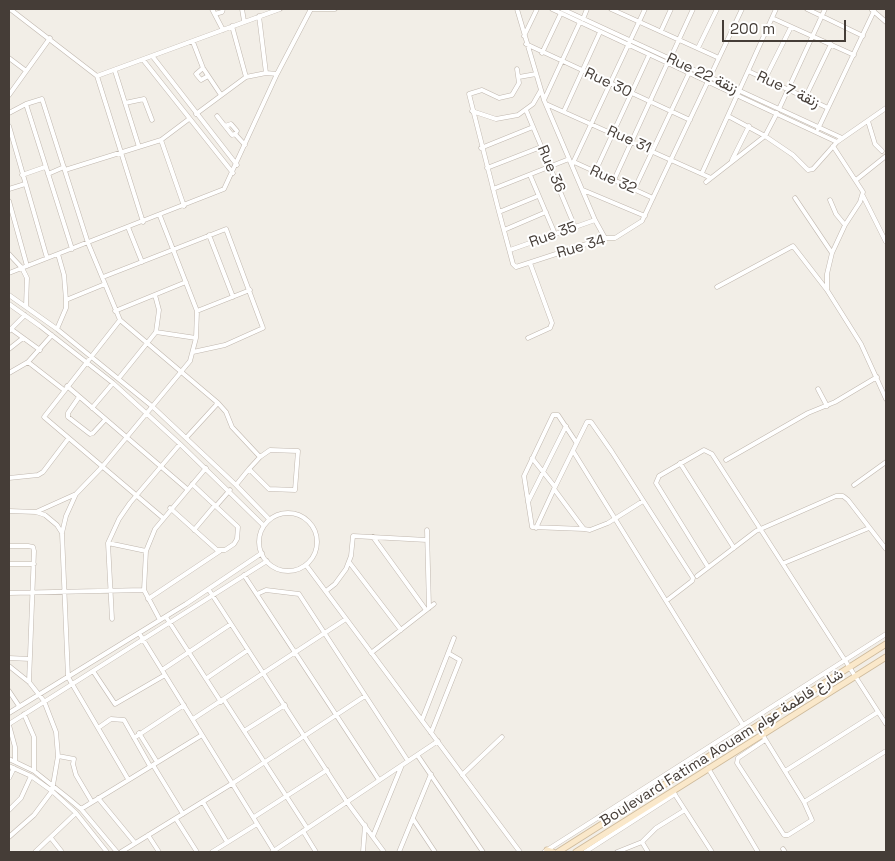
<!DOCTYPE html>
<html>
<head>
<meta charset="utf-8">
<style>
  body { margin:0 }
  #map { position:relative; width:895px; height:861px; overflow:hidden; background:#f2eee7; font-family:"Space Grotesk",sans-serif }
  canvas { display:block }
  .frame { position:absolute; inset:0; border:10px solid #453d37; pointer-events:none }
  .scale { position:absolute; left:722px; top:20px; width:124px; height:22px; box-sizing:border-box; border:2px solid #453d37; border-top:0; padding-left:6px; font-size:15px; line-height:18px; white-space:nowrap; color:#453d37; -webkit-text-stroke:4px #fff; paint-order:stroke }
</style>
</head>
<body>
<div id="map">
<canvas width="895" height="861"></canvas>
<div class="frame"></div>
<div class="scale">200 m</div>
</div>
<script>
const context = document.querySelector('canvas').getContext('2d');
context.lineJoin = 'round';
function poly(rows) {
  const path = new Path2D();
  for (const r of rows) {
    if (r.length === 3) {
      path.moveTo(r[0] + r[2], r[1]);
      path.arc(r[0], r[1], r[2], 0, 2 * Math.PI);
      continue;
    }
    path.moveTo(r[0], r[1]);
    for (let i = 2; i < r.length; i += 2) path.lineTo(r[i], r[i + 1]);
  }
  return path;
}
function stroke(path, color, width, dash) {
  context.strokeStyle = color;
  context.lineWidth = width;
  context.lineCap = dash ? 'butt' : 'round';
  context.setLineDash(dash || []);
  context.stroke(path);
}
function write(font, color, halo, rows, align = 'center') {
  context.font = font + ' "Space Grotesk",Vazirmatn,sans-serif';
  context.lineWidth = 4;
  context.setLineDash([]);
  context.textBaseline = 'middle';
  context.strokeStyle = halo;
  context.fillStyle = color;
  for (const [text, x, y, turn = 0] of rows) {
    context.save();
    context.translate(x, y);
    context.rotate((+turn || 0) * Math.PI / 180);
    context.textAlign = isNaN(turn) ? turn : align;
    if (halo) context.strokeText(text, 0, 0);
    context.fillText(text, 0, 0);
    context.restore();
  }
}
const minor = poly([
  [10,9,97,76,143,222],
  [212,9,223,30],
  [242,9,244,21],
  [313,9,335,9],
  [517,9,544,100,595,220,605,238],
  [552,9,837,142],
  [562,9,842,138],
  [611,9,719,58],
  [807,9,863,36],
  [871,9,886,22],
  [215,14,222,12,223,9],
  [259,16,266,73],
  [772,18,854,55],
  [583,19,587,9],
  [232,26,246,77],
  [661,31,671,9],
  [524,36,537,9],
  [193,42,203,68,221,95],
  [526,44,690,120],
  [698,48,717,9],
  [542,53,561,13],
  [153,57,237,165],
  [9,58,25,70],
  [670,59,693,9],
  [144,61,233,173],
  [203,68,196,74,201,80,208,76],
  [517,69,519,83,512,95,499,98,482,90,469,94,499,212,513,264,516,267,605,238,615,238,642,221,742,9],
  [115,71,139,147],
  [748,71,828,108],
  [97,76,280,9],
  [519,77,536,74],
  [765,79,791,27],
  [9,95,50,38],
  [805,98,831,44],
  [544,100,580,22],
  [125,103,144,99,152,120],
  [26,104,72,249],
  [546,104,711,178],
  [779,109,825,9],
  [526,110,575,227],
  [472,111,496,119,518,115,533,104,541,90],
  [564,111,600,32],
  [9,113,26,104,42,99,88,243,120,320,218,403,226,412,232,427,260,457],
  [196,114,246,77,266,73,277,74],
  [217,116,232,135,235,134,245,145],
  [728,116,765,136,793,155,808,170,813,169,837,142,886,108],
  [868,121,875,144,882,151],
  [9,126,47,258],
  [225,126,231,124,237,131,235,134],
  [818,129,874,11],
  [161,140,184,206],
  [481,148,533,127],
  [732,160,749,126],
  [574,162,653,198],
  [572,165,645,9],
  [487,168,541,147],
  [65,170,161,140,189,119],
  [595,172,649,55],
  [702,173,776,9],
  [48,174,64,167],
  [22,175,45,167],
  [530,175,555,234],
  [614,180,667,64],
  [856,180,886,156],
  [706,182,765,136,777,113],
  [9,189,25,184],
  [493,189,569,159],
  [583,190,645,216],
  [634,190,689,73],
  [863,196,886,242],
  [795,198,832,253],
  [830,200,836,214,845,225],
  [9,201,27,266],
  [499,212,538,196],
  [128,227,142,262],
  [504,230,546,212],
  [209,235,233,297],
  [510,250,595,220],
  [9,254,22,268,27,278,26,306],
  [9,273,224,189,277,74,311,9],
  [103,277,226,229,263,328,225,345,193,352],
  [717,287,793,246,827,290,861,344,886,399],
  [827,289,827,274,832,253,845,225,860,202,863,192,833,146],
  [9,295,57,329,153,407,236,485,269,519],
  [66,300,105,284],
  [9,304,40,326,113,383,180,444,263,525],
  [115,311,186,282],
  [197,311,250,290],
  [120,320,44,417,163,518],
  [11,329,40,350],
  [57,329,66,308,66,300,64,275,58,254],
  [9,331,25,315],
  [156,332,196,338],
  [528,338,550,328,552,323,530,263],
  [9,349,23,338],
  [28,362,64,390],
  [9,373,28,362,52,335],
  [119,378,156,332,159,310,155,295],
  [67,386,187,489],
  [818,389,827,406],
  [79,397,68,413,68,417,90,434,93,433,104,421],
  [92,408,113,383],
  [186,438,218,403],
  [576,442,558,415,553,415,524,476,532,527,584,529],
  [573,451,743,725],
  [532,458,555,487],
  [726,460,808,413,835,402,877,377],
  [680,463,734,548],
  [9,478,38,475,43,472,68,439],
  [236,485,249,469,260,457,270,450,298,451,295,490,269,489,249,469],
  [854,485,886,462],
  [76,494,66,516,62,533,68,677,128,779],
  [643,501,608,523,590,530,584,529,580,524,554,489,587,422,591,422,612,452,693,578,692,581,666,601],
  [528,502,566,426],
  [216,506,230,490],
  [170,508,217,550,225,550,234,544,237,539,238,527,192,484],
  [9,511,36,512,45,515,57,525,62,533],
  [36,512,76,494,102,467,190,361,196,338,197,311,160,216],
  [288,542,29],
  [536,528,554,489],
  [194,530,215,505],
  [427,530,429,608],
  [373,537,426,610],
  [108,543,146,551],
  [9,546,28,546,33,547,34,551,29,682],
  [349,562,401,630],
  [784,563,869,528],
  [9,564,34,564],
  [306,565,520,852],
  [708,567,656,483,659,476,704,450,712,454,886,724],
  [244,575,379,780],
  [697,576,756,531,836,496,843,496,848,500,886,549],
  [209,590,347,802,384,852],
  [326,591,335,584,346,569,351,556,353,536,427,540],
  [9,593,144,590],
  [257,594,266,590,299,594,408,761],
  [148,599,220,551],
  [166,617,221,702],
  [112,619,108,543,119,519,130,503,180,444],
  [160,620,144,590,146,551,155,529,206,468],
  [139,633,274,851],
  [371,653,434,604],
  [9,658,30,659],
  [9,666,29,682,44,701,56,732,58,756,52,791,34,815,9,837],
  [162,670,231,624],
  [93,671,115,704,165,675],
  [207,678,248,650],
  [9,691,19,706],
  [224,700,307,828],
  [9,713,186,604,262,553],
  [24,714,34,737,34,771],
  [193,719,346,619],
  [422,720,454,638],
  [9,724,267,561],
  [9,725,15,747,15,761],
  [98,728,111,719,124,720,150,766],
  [244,731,285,705],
  [139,733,157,762],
  [431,733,460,660,448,653],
  [762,734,804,802,886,751],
  [134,738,184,705],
  [765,740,738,758,737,763,784,835,788,835,812,820,804,802],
  [58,756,74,759,73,764,76,775,92,802],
  [418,756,483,852],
  [9,759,34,771,68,798,81,809,117,852],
  [153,765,183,814],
  [9,766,31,776,52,791,76,813,107,852],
  [708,768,758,852],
  [785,771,878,712],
  [462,775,502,737],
  [9,778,14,768],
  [674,793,712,852],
  [98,798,135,843],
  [203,802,227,842],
  [81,809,202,735],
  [9,810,21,798,31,776],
  [254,817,327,770],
  [176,819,197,852],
  [413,819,435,852],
  [303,831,316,852],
  [148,835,159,852],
  [373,836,402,765],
  [51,838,62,852],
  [642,842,648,852],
  [783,849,785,852],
  [35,852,76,813],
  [121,852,233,783,365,696],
  [212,852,257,824],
  [272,852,438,741],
  [363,852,365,825],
  [399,852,431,774],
  [544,852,886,634],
  [585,852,675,794],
  [617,852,642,842,656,828,685,810]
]);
const secondary = poly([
  [547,850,553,852],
  [558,852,886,644],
  [576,852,886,657]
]);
stroke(minor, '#c0b7ae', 5);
stroke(secondary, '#ceba9b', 7);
stroke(minor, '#fff', 4);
stroke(secondary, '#fae8ca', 5.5);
write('15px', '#453d37', '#fff', [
  ["Rue 22 زنقة",702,74,25],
  ["Rue 30",608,83,25],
  ["Rue 7 زنقة",788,90,25],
  ["Rue 31",629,140,24],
  ["Rue 36",551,169,67],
  ["Rue 32",613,180,24],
  ["Rue 35",553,235,-20],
  ["Rue 34",581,247,-16],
  ["Boulevard Fatima Aouam شارع فاطمة عوام",722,748,-32]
]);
</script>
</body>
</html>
